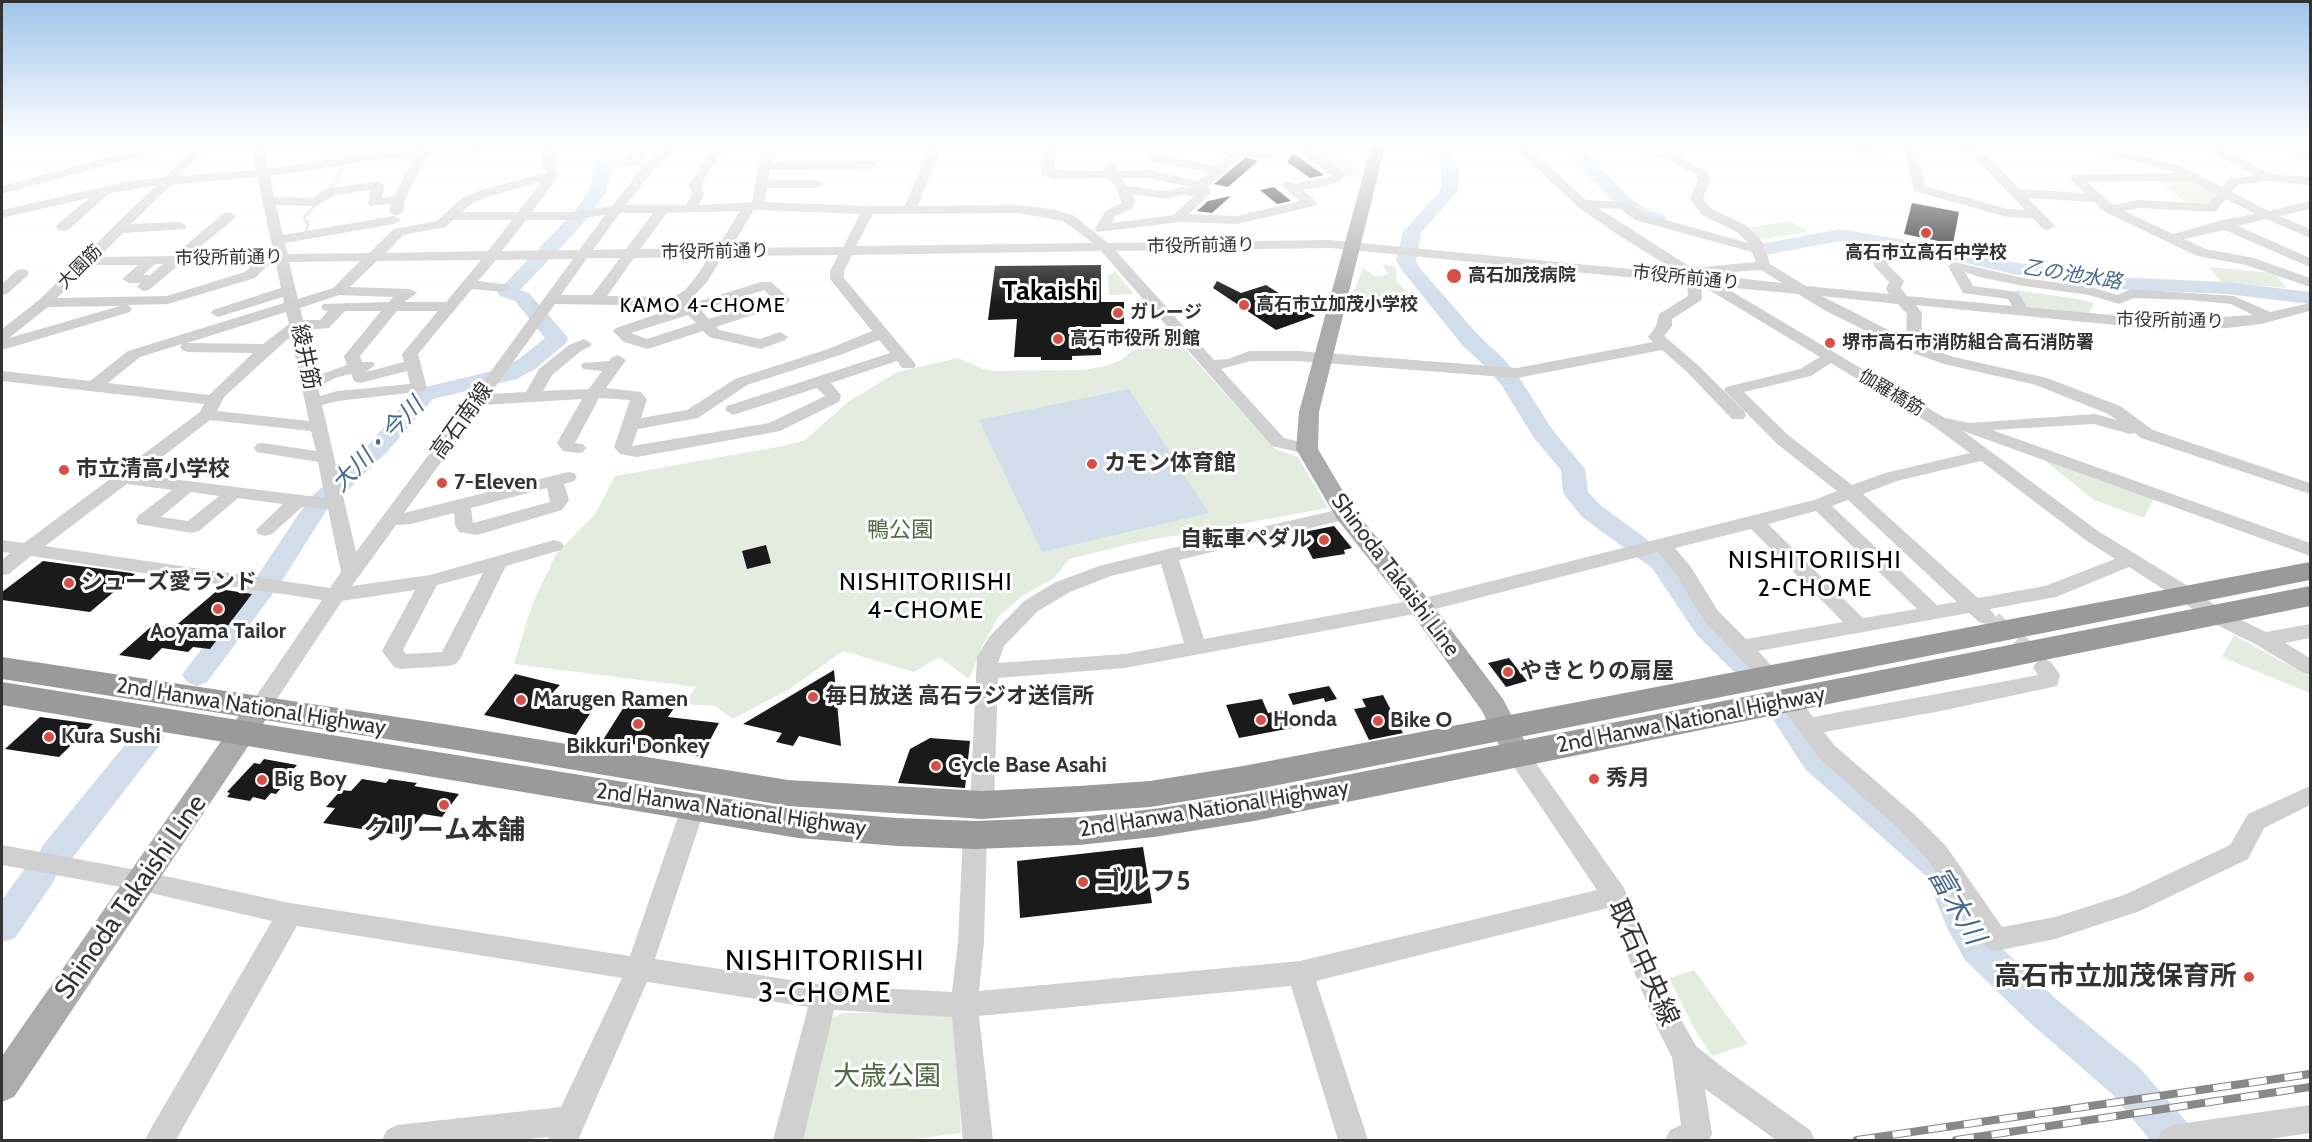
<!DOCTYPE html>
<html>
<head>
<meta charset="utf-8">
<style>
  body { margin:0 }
  #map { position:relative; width:2312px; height:1142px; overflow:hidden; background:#fff; font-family:Cabin,sans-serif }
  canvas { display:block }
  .frame { position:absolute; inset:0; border:3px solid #333; pointer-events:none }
</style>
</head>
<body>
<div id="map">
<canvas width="2312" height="1142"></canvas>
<div class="frame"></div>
</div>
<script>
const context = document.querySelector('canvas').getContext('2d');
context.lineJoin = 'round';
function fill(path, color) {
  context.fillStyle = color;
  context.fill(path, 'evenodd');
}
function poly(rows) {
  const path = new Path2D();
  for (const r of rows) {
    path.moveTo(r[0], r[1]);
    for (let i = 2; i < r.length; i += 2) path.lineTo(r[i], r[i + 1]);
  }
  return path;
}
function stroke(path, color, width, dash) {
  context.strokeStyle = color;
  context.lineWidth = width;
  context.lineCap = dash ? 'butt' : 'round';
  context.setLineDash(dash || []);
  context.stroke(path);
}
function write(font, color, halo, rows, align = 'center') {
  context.font = font + ' Cabin,"Noto Sans JP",sans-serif';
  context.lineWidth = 6;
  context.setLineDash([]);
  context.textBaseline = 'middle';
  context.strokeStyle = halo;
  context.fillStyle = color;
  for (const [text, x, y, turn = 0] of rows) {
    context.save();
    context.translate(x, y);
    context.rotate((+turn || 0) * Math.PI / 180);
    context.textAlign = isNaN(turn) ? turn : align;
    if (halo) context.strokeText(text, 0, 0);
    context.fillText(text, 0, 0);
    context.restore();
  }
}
fill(poly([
  [1324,146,1335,159,1362,171,1361,175,1349,178,1305,150],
  [2157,180,2188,180,2217,193,2207,204,2189,205],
  [1790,221,1806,230,1806,232,1758,240,1747,228],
  [1364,264,1365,269,1374,276,1388,275,1382,264,1394,266,1397,271,1396,280,1411,297,1402,309,1389,304,1392,298,1387,296,1379,302,1367,303,1362,309,1351,306,1351,300],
  [2209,267,2274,273,2287,288,2221,282],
  [1115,271,1134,294,1109,295,1108,276],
  [2016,290,2078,299,2094,303,2089,313,2029,307,2022,304],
  [1175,338,1275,449,1298,457,1328,508,1134,543,1069,559,1054,578,1021,597,999,616,982,646,969,679,939,657,914,672,843,651,791,688,733,719,715,706,684,704,696,687,514,664,532,605,556,554,595,514,615,476,783,446,805,440,848,402,897,372,958,358,983,369,994,371,1084,370,1106,366,1121,360,1132,351,1158,341],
  [2050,460,2154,498,2144,518,2094,500,2045,461],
  [2234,635,2310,677,2310,693,2222,657],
  [1694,970,1748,1044,1712,1056,1695,1030,1669,978],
  [842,1013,949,1013,956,1022,961,1133,906,1140,799,1140,830,1019]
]), '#e4ebdf');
fill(poly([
  [1129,389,1209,513,1042,552,979,420]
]), '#d1ddeb');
stroke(poly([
  [1633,143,1641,144,1651,154,1677,162],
  [1574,145,1587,143],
  [328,192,338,179,343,162],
  [305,234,308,224,304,218,317,203]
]), '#d1ddeb', 3);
fill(poly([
  [639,143,659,143,647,152,641,165,612,169,606,192,591,213,588,214,589,216,586,220,555,254,546,255,549,259,546,263,520,290,529,293,565,334,568,339,565,344,535,369,517,379,433,399,387,452,326,511,280,584,207,682,197,686,187,682,182,675,187,668,260,572,308,500,371,442,417,389,501,369,519,359,545,338,515,301,500,296,497,292,532,255,541,254,538,250,541,246,574,212,577,211,576,209,588,192,598,161,628,157,634,145,639,143],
  [1417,143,1434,143,1452,159,1460,173,1457,192,1421,233,1416,260,1419,267,1479,336,1505,360,1520,379,1552,429,1585,469,1588,492,1600,505,1670,556,1717,621,1753,657,1758,664,1753,671,1743,674,1733,671,1697,635,1652,568,1582,517,1563,493,1561,470,1534,438,1502,386,1489,370,1463,346,1401,269,1396,260,1403,232,1440,191,1442,182,1442,173,1439,165,1417,143],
  [1524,143,1581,143,1589,155,1629,197,1647,210,1664,215,1666,219,1664,223,1657,225,1635,218,1617,205,1576,162,1569,150,1532,148,1526,147,1524,143],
  [1840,229,1959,249,2012,262,2114,277,2227,282,2310,292,2310,304,2227,294,2114,289,2012,274,1959,261,1840,241,1766,255,1759,253,1756,249,1759,245,1766,243,1840,229],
  [1789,710,1800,713,1827,751,1951,857,1980,921,1991,938,2055,998,2140,1068,2190,1126,2196,1140,2150,1140,2112,1094,2029,1022,1965,960,1948,930,1926,876,1805,769,1774,721,1778,713,1789,710],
  [148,726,159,730,164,738,159,746,67,865,55,869,57,874,52,884,15,938,2,942,2,900,28,864,40,860,38,855,43,845,137,730,148,726]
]), '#d1ddeb');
fill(poly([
  [1292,154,1294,154,1324,175,1310,178,1287,162],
  [1246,157,1258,161,1228,187,1214,184],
  [1274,187,1291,201,1277,204,1260,190],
  [1231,196,1212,213,1197,211,1208,201],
  [1912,203,1959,212,1953,244,1904,234],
  [1101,265,1101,302,1124,302,1124,324,1101,324,1101,355,1072,356,1072,360,1041,360,1041,357,1014,357,1017,319,988,320,995,266],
  [1217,281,1241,293,1266,285,1315,316,1276,330,1213,288],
  [1334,526,1352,548,1344,550,1345,554,1313,559,1299,533],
  [766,545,771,563,747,569,742,551],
  [43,561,131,573,135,574,90,612,2,600,2,592],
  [219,589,252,594,210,649,193,647,188,652,162,648,150,660,119,655,153,625,173,628],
  [1509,658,1527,681,1506,687,1488,663],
  [834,670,841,746,799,736,793,746,776,742,782,733,743,724],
  [515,674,560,685,553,692,599,700,576,735,484,715],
  [1329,686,1337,699,1325,702,1324,698,1293,705,1288,694],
  [1383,695,1403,733,1369,740,1354,709,1366,707,1362,699],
  [1262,699,1268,713,1284,710,1292,728,1239,738,1226,705],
  [627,702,674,708,668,717,719,723,701,757,666,751,667,749,603,740],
  [40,717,93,724,59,757,5,749],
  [930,738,970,741,965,788,898,783,910,749],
  [264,759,297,765,284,780,288,780,276,794,271,793,265,800,253,797,250,801,227,797,230,793,227,792,254,763,260,764],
  [362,779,386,783,389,779,417,783,414,786,459,794,442,817,423,814,406,836,323,823,335,808,326,807,341,790,351,791],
  [1143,847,1152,903,1020,918,1017,861]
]), '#1a1a1a');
stroke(poly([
  [1992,621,2037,661]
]), '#d6d6d6', 21, [21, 10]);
fill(poly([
  [159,143,178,143,176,146,2,194,2,186,159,143],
  [199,143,212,143,179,176,256,170,250,143,262,143,268,169,417,146,417,143,429,143,429,148,518,143,580,143,574,147,557,148,554,165,559,175,532,212,570,212,612,206,647,162,669,143,791,143,785,147,717,149,721,154,701,184,704,194,699,205,752,202,758,166,765,152,769,151,775,155,772,162,871,161,877,165,871,169,770,170,768,180,818,180,824,184,818,188,767,188,765,202,868,206,905,206,928,149,885,147,879,143,1234,143,1261,151,1302,143,1524,143,1586,200,1628,202,1645,214,1748,243,1737,232,1702,215,1690,199,1698,180,1696,174,1675,164,1664,146,1668,143,1684,143,1677,148,1684,159,1708,172,1710,180,1703,199,1712,209,1747,226,1763,243,1770,264,1806,286,1889,294,1886,289,1889,282,1874,266,1871,250,1878,246,1885,250,1888,265,1904,281,1901,288,1907,296,2012,306,2008,299,1963,293,1948,266,1955,262,2023,278,2091,287,2117,295,2131,289,2234,296,2270,312,2310,303,2310,311,2261,324,2228,328,2165,330,1916,305,1922,313,1921,346,1954,357,2047,378,2120,406,2153,430,2310,483,2310,494,2141,438,2135,433,2130,434,2094,424,1992,430,2310,543,2310,556,1963,431,2098,531,2196,591,2221,610,2266,632,2310,624,2310,638,2285,643,2310,658,2310,675,2303,673,2257,645,2207,620,2182,601,2129,567,2056,597,1990,609,1996,617,1993,622,1986,624,1979,622,1969,613,1758,651,1782,677,1779,682,1771,685,1763,682,1704,621,1677,576,1658,552,1420,613,1125,668,998,678,994,805,990,812,982,814,974,812,970,805,977,657,989,637,1024,601,1056,582,1099,566,1168,549,1345,508,1352,510,1354,514,1352,518,1179,560,1204,639,1420,599,1814,500,1837,491,1776,443,1724,390,1726,387,1800,369,1820,357,1701,285,1702,298,1700,301,1672,319,1672,326,1664,336,1699,366,1744,411,1746,415,1744,419,1732,419,1687,372,1662,350,1517,378,1298,361,1251,361,1221,369,1284,438,1313,445,1316,449,1313,453,1307,454,1272,446,1101,251,852,255,844,271,844,278,914,362,916,365,914,368,902,368,897,361,831,383,841,395,839,402,780,431,637,457,620,454,614,447,630,400,599,398,575,443,583,444,586,448,583,452,577,453,563,451,557,443,582,399,483,405,404,513,568,472,574,473,577,477,574,481,564,484,569,500,562,510,477,535,459,532,455,525,454,513,411,524,396,525,352,586,430,575,554,540,561,542,564,546,561,550,506,566,460,659,456,664,449,666,401,669,394,667,382,651,415,590,342,601,267,714,259,716,251,714,248,708,322,600,31,556,9,574,2,575,2,560,10,553,2,552,2,540,24,543,200,412,204,404,2,381,2,371,90,381,128,351,284,303,283,297,218,317,211,313,213,310,281,288,276,264,267,266,255,278,168,304,128,305,132,309,130,312,2,350,2,329,39,300,155,186,110,193,68,230,63,231,58,230,56,227,58,224,89,198,2,218,2,210,134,180,164,178,199,143],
  [679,146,703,149,709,154,689,184,692,194,686,205,626,205,655,168,679,146],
  [544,148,542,165,546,173,480,190,463,197,437,221,394,229,369,253,288,254,285,243,394,224,401,220,394,216,283,235,276,205,316,206,335,195,371,190,368,203,370,206,391,204,389,212,396,216,403,212,405,199,427,155,544,148],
  [1314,148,1347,151,1517,149,1578,207,1621,237,1682,274,1330,240,1108,243,1073,215,1051,209,1018,205,918,206,940,150,1044,151,1041,172,1043,175,1054,179,1108,178,1115,186,1122,203,1105,211,1095,229,1097,232,1181,222,1237,224,1315,206,1317,203,1315,200,1303,190,1340,182,1345,175,1343,172,1309,149,1314,148],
  [1228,149,1234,151,1216,166,1153,154,1147,158,1153,162,1209,172,1198,181,1148,170,1117,171,1117,165,1111,161,1107,162,1104,171,1054,170,1056,151,1228,149],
  [1296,151,1332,176,1295,184,1288,181,1284,182,1282,185,1284,188,1300,201,1237,216,1189,214,1211,193,1208,186,1245,154,1260,159,1296,151],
  [416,154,394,196,382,198,384,185,378,181,326,189,313,198,274,197,270,176,416,154],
  [257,177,274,254,190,255,234,219,236,216,229,212,224,213,173,256,99,257,123,233,185,229,187,226,180,222,131,224,171,185,257,177],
  [1121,178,1148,178,1196,188,1181,187,1167,191,1127,186,1121,178],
  [541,182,518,212,462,212,473,203,490,196,541,182],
  [1132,194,1167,199,1182,195,1194,196,1173,215,1112,223,1115,216,1133,208,1135,200,1132,194],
  [1598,208,1620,209,1635,220,1752,252,1756,262,1692,268,1598,208],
  [754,210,758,210,860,214,843,247,731,248,754,210],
  [740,211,717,248,640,249,667,213,740,211],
  [620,213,653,213,626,249,593,250,620,213],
  [1018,213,1063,221,1093,243,856,246,873,214,1018,213],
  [605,215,579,250,502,251,526,220,570,220,605,215],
  [453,220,512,220,488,251,386,253,403,235,446,227,453,220],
  [1330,248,1687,283,1688,296,1659,314,1656,326,1648,337,1653,342,1517,368,1298,351,1249,351,1228,359,1214,360,1116,251,1330,248],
  [838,255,830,271,830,279,872,331,828,349,735,379,687,410,641,418,647,399,641,392,606,388,626,360,618,355,612,357,609,361,583,363,581,366,583,369,602,371,589,389,543,391,552,375,581,351,589,347,592,344,584,339,569,345,539,369,526,392,490,394,555,304,681,306,616,328,613,331,624,342,648,349,703,331,709,337,761,349,785,340,788,337,780,332,760,339,719,330,716,327,788,303,790,300,788,297,771,282,761,282,694,303,691,299,707,282,723,256,838,255],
  [709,257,696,277,685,290,674,297,607,296,634,258,709,257],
  [587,258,620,258,592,295,561,295,587,258],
  [573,259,472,397,356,552,322,405,338,401,425,391,427,388,418,354,472,289,504,292,511,288,504,284,478,281,496,260,573,259],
  [481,260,446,302,404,302,417,293,410,289,350,287,377,261,481,260],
  [360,261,333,288,298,299,289,262,360,261],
  [254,263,245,272,167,296,57,298,90,265,138,265,122,279,129,283,140,283,137,287,144,291,149,290,180,264,254,263],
  [155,264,163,264,150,275,143,275,155,264],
  [1761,270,1782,283,1703,274,1761,270],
  [1965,272,1979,277,2023,286,2089,295,2119,304,2134,298,2190,300,2231,304,2253,315,2165,320,2027,307,2018,292,1973,286,1965,272],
  [1724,287,1798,294,1826,311,1907,351,1944,364,2036,385,2108,414,2117,420,2095,414,1970,423,1945,418,1724,287],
  [764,290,773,299,709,319,701,310,764,290],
  [339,295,393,297,389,302,323,304,321,307,323,310,328,311,320,320,303,320,300,308,339,295],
  [1822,296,1898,304,1907,314,1906,339,1822,296],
  [120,306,9,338,48,307,120,306],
  [345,311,381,311,344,356,347,365,316,376,305,330,329,328,345,311],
  [397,311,438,311,402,354,404,362,366,372,375,365,373,362,362,362,360,356,397,311],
  [286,312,289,324,263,344,187,343,286,312],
  [688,315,696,323,647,339,631,333,688,315],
  [291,336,309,421,217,411,224,397,291,336],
  [879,340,890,353,727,406,725,410,733,415,817,388,825,396,769,423,632,446,638,429,698,418,747,385,840,355,879,340],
  [182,344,180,347,182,350,188,352,253,353,209,395,108,383,140,357,182,344],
  [1831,363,1932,425,1970,453,1885,473,1852,485,1788,435,1744,392,1811,376,1831,363],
  [407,371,410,384,337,391,320,396,318,387,335,378,351,374,354,381,360,383,407,371],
  [210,420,311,431,316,451,263,443,257,444,254,448,257,452,263,453,318,462,325,498,139,475,210,420],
  [1981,461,2084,539,2115,559,2045,586,1978,598,1863,494,1897,481,1981,461],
  [127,484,172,490,138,516,136,520,138,524,192,533,199,531,238,498,283,504,256,530,258,534,265,536,272,534,302,507,328,509,341,572,330,588,45,546,127,484],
  [547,488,550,502,473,523,471,508,547,488],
  [191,492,219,496,188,521,161,517,191,492],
  [1848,500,1957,602,1937,605,1832,506,1848,500],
  [1816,511,1917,609,1863,618,1768,524,1816,511],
  [1751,529,1843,622,1746,639,1718,611,1691,567,1675,548,1751,529],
  [1161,564,1184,643,1125,654,998,663,1004,646,1038,611,1070,592,1111,576,1161,564],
  [483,573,442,652,406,654,403,650,437,585,483,573],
  [314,143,351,143,345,147,308,151,302,147,304,144,314,143],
  [1820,143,1850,143,1883,147,1889,151,1883,155,1826,147,1820,143],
  [1902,143,1963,145,1962,143,1974,143,2020,189,2085,193,2072,181,2070,178,2072,175,2176,173,2080,146,2078,143,2096,143,2181,166,2222,187,2229,179,2254,175,2203,148,2198,143,2264,143,2258,147,2222,148,2270,174,2310,177,2310,185,2265,181,2237,185,2232,192,2269,211,2310,201,2310,209,2280,216,2310,229,2310,238,2266,219,2238,226,2310,258,2310,267,2224,230,2184,239,2206,249,2254,258,2310,278,2310,287,2246,265,2197,256,2105,212,2094,202,2028,198,2055,226,2048,230,2043,229,2033,218,2007,217,1914,191,1902,143],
  [1915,147,1971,153,2025,210,2008,209,1925,186,1915,147],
  [2190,181,2216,194,2208,204,2139,200,2113,205,2087,182,2190,181],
  [2226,199,2255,214,2222,220,2173,234,2124,211,2139,208,2211,212,2216,211,2226,199],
  [2272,143,2287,143,2310,154,2310,163,2272,143],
  [22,269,27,270,29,273,27,276,7,294,2,295,2,284,17,270,22,269],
  [2044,659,2051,662,2060,675,2057,686,1936,712,1824,732,1835,746,1914,814,1946,846,2002,927,2055,917,2124,895,2230,845,2248,814,2310,786,2310,805,2264,828,2248,859,2140,911,2055,939,1996,951,1987,948,1928,860,1898,828,1819,758,1777,700,1780,694,1788,692,1796,694,1813,717,2038,675,2033,667,2037,662,2044,659],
  [1518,746,1526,749,1624,888,1683,1023,1696,1046,1725,1069,1810,1130,1815,1140,1776,1140,1705,1089,1712,1134,1709,1140,1665,1140,1670,1130,1681,1125,1672,1057,1658,1030,1608,908,1316,981,1368,1140,1338,1140,1291,986,979,1016,993,1140,963,1140,952,1017,834,1010,803,1140,773,1140,808,1007,647,982,578,1140,548,1140,549,1137,517,1140,382,1140,387,1130,397,1125,561,1107,622,978,297,926,176,1140,145,1140,150,1130,272,921,142,891,2,865,2,845,142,871,290,903,630,956,681,808,685,801,693,799,701,801,705,808,655,959,824,985,952,992,958,942,963,835,966,828,975,825,984,828,987,835,984,942,979,991,1300,961,1597,890,1510,761,1507,755,1510,749,1518,746],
  [2310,1105,2310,1133,2263,1140,2157,1140,2162,1130,2172,1125,2310,1105]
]), '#d0d0d0');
fill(poly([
  [1372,143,1386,143,1319,412,1318,449,1354,510,1429,600,1503,699,1532,755,1528,763,1518,766,1508,763,1482,711,1411,612,1337,519,1296,449,1299,412,1372,143],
  [259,698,269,701,272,708,269,715,14,1097,2,1102,2,1056,249,701,259,698]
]), '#ababab');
fill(poly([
  [2310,562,2310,580,1243,792,1150,807,982,819,788,806,450,749,2,679,2,657,450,725,788,780,982,791,1079,786,1150,781,1243,766,2310,562],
  [2310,586,2310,606,1254,821,1154,837,1079,845,975,849,897,846,798,838,2,705,2,682,798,810,897,818,975,821,1079,817,1154,809,1254,793,2310,586]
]), '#9a9a9a');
const rail = poly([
  [1857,1140,2310,1074],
  [1956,1140,2310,1087]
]);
stroke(rail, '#888', 8);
stroke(rail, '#fff', 6, [18]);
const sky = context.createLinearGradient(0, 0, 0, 303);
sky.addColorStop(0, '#9fc4e9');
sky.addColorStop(0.47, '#fff');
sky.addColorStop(1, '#ffffff00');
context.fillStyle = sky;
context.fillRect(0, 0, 2312, 303);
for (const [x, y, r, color] of [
  [1926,233,6,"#d84f46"],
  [1454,276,8,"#d84f46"],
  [1244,305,6,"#d84f46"],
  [1118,313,6,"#d84f46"],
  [1058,339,6,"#d84f46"],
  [1830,343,6,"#d84f46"],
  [1092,464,6,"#d84f46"],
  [64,470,6,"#d84f46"],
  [442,483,6,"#d84f46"],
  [1324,540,6,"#d84f46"],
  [69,583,6,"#d84f46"],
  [218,609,6,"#d84f46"],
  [1508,672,6,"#d84f46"],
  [813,697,6,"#d84f46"],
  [521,700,6,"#d84f46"],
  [1261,720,6,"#d84f46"],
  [1378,721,6,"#d84f46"],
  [638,724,6,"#d84f46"],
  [49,737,6,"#d84f46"],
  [936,766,6,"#d84f46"],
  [1594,779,6,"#d84f46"],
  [262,780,6,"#d84f46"],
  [444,805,6,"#d84f46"],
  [1083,882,6,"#d84f46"],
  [2249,977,6,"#d84f46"]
]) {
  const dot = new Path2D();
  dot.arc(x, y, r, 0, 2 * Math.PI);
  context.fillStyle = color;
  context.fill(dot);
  stroke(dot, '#fff', 2);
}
write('18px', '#333', '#fff', [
  ["市役所前通り",1201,246,-1],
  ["市役所前通り",715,252,-1],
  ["市役所前通り",229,258,-1],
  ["大園筋",80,267,-45],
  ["市役所前通り",1686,278,6],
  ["市役所前通り",2170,321,1],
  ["伽羅橋筋",1891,393,31]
]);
write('bold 18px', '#333', '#fff', [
  ["高石市立高石中学校",1926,253,"center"],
  ["高石加茂病院",1468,276],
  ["高石市立加茂小学校",1256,305],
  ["ガレージ",1130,313],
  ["高石市役所 別館",1070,339],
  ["堺市高石市消防組合高石消防署",1842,343]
], 'left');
write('italic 20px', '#46698f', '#fff', [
  ["乙の池水路",2072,275,9]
]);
context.letterSpacing = '1.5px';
write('20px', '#000', '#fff', [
  ["KAMO 4-CHOME",703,306]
]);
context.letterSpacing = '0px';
write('22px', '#333', '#fff', [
  ["綾井筋",305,357,78],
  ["高石南線",462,421,-54],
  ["Shinoda Takaishi Line",1395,575,53],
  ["2nd Hanwa National Highway",251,707,9],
  ["2nd Hanwa National Highway",1691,720,-11],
  ["2nd Hanwa National Highway",1214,809,-9],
  ["2nd Hanwa National Highway",731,810,8]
]);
write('bold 22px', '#333', '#fff', [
  ["カモン体育館",1104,464],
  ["市立清高小学校",76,470],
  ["7-Eleven",454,483],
  ["自転車ペダル",1312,540,"right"],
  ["シューズ愛ランド",81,583],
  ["Aoyama Tailor",218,632,"center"],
  ["やきとりの扇屋",1520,672],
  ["毎日放送 高石ラジオ送信所",825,697],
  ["Marugen Ramen",533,700],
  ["Honda",1273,720],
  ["Bike O",1390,721],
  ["Kura Sushi",61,737],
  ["Bikkuri Donkey",638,747,"center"],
  ["Cycle Base Asahi",948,766],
  ["秀月",1606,779],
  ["Big Boy",274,780]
], 'left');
write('22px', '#506b43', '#fff', [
  ["鴨公園",900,531]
]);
write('italic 24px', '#46698f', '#fff', [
  ["大川・今川",378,445,-46]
]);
context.letterSpacing = '1.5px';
write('24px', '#000', '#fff', [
  ["NISHITORIISHI",1815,561],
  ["2-CHOME",1815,589],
  ["NISHITORIISHI",926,583],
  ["4-CHOME",926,611]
]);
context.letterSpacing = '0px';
write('bold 27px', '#333', '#fff', [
  ["クリーム本舗",444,831],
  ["ゴルフ5",1095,882,"left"],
  ["高石市立加茂保育所",2237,977,"right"]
]);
write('27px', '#333', '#fff', [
  ["Shinoda Takaishi Line",131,897,-55],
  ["取石中央線",1643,963,66]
]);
write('27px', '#506b43', '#fff', [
  ["大歳公園",887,1077]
]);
write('bold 28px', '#000', '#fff', [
  ["Takaishi",1050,292]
]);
write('italic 28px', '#46698f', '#fff', [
  ["富木川",1956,906,60]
]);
context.letterSpacing = '1.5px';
write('28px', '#000', '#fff', [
  ["NISHITORIISHI",825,962],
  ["3-CHOME",825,994]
]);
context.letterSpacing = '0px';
</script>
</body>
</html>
